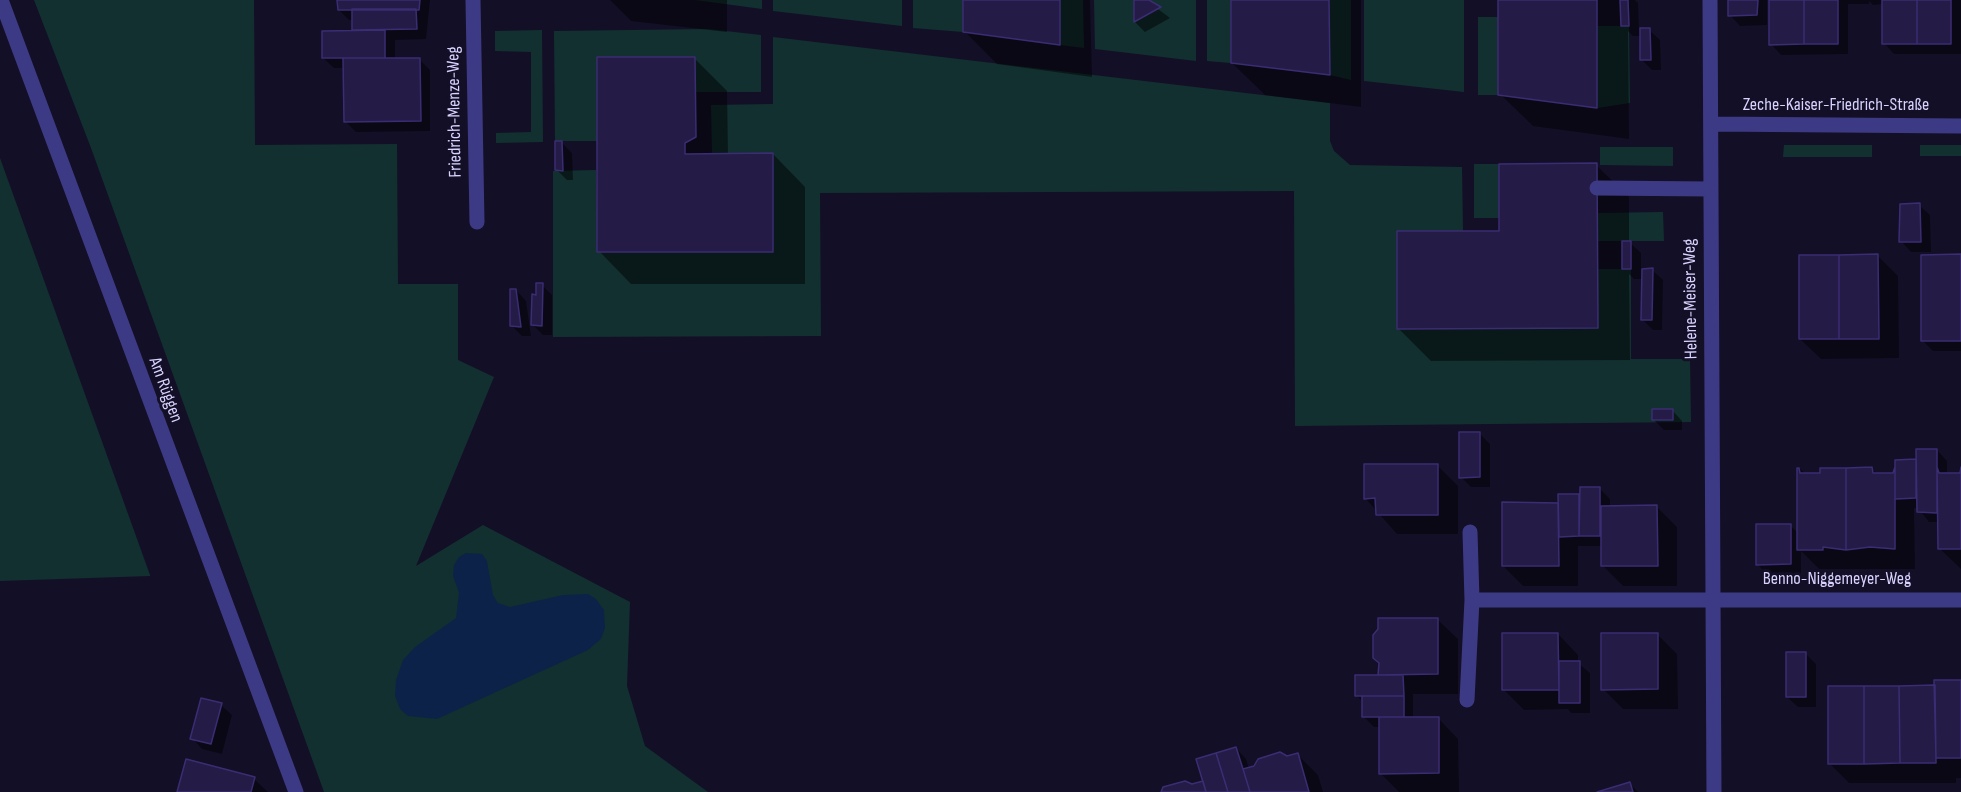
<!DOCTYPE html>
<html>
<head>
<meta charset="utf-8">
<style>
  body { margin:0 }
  canvas { display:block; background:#130f26 }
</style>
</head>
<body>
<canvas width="1961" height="792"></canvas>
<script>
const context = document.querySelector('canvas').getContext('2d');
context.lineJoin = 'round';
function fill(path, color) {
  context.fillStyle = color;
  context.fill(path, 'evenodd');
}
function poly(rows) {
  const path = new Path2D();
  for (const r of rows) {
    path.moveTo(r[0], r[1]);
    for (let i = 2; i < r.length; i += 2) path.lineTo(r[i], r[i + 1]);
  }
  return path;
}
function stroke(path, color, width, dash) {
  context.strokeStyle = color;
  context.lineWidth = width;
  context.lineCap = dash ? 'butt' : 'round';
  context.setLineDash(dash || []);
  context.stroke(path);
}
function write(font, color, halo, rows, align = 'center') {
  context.font = font + ' "Sofia Sans Condensed",sans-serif';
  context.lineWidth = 6;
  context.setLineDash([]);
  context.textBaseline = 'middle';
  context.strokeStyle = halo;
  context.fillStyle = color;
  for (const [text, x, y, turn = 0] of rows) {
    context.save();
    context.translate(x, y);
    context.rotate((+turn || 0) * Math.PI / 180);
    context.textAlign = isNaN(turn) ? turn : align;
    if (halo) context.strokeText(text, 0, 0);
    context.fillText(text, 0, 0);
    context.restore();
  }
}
fill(poly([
  [34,0,254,0,255,145,397,144,398,284,458,284,458,360,494,377,416,566,483,525,630,602,627,686,645,746,708,792,324,792,91,148],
  [695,0,762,0,762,9],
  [773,0,902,0,902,26,773,11],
  [913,0,963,0,963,32,913,28],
  [1060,0,1083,0,1084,48,1060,45],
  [1094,0,1196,0,1196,61,1095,49],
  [1207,0,1231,0,1231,63,1207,61],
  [1329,0,1351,0,1351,80,1330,75],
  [1364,0,1464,0,1464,92,1364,81],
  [1478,17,1498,17,1498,95,1478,95],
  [1597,26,1629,26,1630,103,1597,108],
  [708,29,761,35,761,92,695,92,695,57,597,57,597,141,555,141,554,31],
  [542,30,543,142,496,143,496,133,531,132,531,52,495,51,495,31],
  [773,37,1330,103,1330,141,1334,151,1350,165,1462,167,1463,231,1397,231,1397,329,1597,328,1598,269,1631,269,1631,359,1690,359,1691,422,1295,426,1294,191,820,193,821,336,553,337,553,171,596,170,598,252,773,252,773,153,712,153,711,105,773,104],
  [1784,145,1872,145,1872,157,1783,157],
  [1920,145,1961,145,1961,156,1920,156],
  [1600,147,1673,147,1673,166,1600,165],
  [0,158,150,575,150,576,0,581],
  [1474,164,1499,164,1499,218,1474,218],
  [1663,212,1664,241,1598,241,1597,213]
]), '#12302f');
fill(poly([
  [466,553,482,554,487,561,493,595,498,603,510,607,563,595,588,594,596,599,604,610,605,628,601,639,588,650,437,719,408,716,400,709,395,696,396,680,403,660,415,647,456,618,459,593,453,576,454,565,459,557]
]), '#0c2248');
fill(poly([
  [337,0,430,0,426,39,395,40,395,60,420,60,430,70,430,131,356,132,345,121,345,68,334,68,323,58,354,31,354,20,349,20,339,10],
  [610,0,727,0,727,32,631,21],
  [964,0,1090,0,1092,77,997,64,965,32],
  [1136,0,1146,0,1170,18,1145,32,1135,22],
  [1233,0,1361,0,1361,107,1265,95,1232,63],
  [1499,0,1635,0,1638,3,1639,30,1649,30,1660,40,1661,70,1652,70,1642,60,1642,36,1633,36,1628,31,1629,139,1533,126,1500,94],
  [1729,0,1767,0,1767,25,1740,26,1730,15],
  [1770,0,1961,0,1961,54,1894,54,1884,43,1883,4,1873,5,1869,1,1869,4,1848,4,1848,54,1781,55,1771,44],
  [694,58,727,91,728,155,773,154,805,187,805,284,631,284,599,251],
  [561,142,572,153,573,180,567,180,557,170],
  [1596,165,1629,197,1629,242,1641,253,1641,270,1652,270,1663,280,1662,330,1653,330,1643,320,1643,279,1634,279,1629,274,1630,360,1431,361,1399,329,1500,232],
  [1919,205,1930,215,1931,252,1911,252,1901,241],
  [1878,256,1898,276,1899,358,1821,359,1800,339],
  [1961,256,1961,351,1933,351,1923,341],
  [542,285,552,295,552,335,543,335,533,325],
  [516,290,526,301,531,336,522,336,512,326],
  [1672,410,1682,421,1682,430,1664,430,1653,419],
  [1479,433,1490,444,1490,487,1471,487,1461,477],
  [1937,450,1947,461,1947,474,1961,474,1961,569,1939,548,1939,522,1929,522,1918,508,1914,508,1915,569,1819,569,1801,551,1801,574,1768,575,1757,564,1790,525,1799,534,1798,467,1807,475,1872,469,1877,474,1894,474,1897,461,1917,461],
  [1438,466,1458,486,1458,534,1397,534,1365,498],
  [1599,488,1610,499,1610,507,1657,507,1677,527,1677,586,1623,586,1603,566,1602,546,1578,546,1578,586,1523,586,1503,566,1503,504,1560,504,1560,496,1580,496],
  [1437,619,1458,639,1458,694,1413,694,1413,718,1438,718,1458,739,1459,792,1399,792,1380,773,1380,727,1374,727,1363,716,1363,702,1356,695,1382,677,1380,674],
  [1558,634,1578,655,1578,663,1590,673,1590,713,1571,713,1568,709,1524,710,1503,689],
  [1657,634,1677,654,1678,709,1623,709,1603,689],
  [1805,653,1816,664,1816,707,1798,707,1787,697],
  [1961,682,1961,778,1956,778,1956,783,1849,783,1829,763,1935,687],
  [221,705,232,715,222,754,202,749,192,738],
  [1236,748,1246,759,1249,769,1298,755,1318,775,1323,792,1162,792,1204,782],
  [254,779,268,792,179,792],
  [1630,784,1638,792,1602,792]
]), '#0007');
const building = poly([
  [337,0,420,0,419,10,338,10,337,0],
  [963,0,1060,0,1060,45,963,32,963,0],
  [1134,0,1149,0,1161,7,1134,22,1134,0],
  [1231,0,1329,0,1330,75,1231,63,1231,0],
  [1498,0,1597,0,1597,108,1498,95,1498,0],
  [1620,0,1628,0,1629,26,1621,26,1620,0],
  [1728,0,1758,0,1757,15,1728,16,1728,0],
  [1769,0,1804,0,1804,44,1769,45,1769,0],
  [1804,0,1838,0,1838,44,1804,44,1804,0],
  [1882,0,1917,0,1917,44,1882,44,1882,0],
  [1917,0,1951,0,1951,44,1917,44,1917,0],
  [352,9,416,9,417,29,352,30,352,9],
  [1640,28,1650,28,1651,60,1640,60,1640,28],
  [385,30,385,58,322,58,322,31,385,30],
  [597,57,695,57,696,137,685,143,685,154,773,153,773,252,597,252,597,57],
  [343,58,420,58,421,121,344,122,343,58],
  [555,141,562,141,563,171,555,170,555,141],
  [1597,163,1598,328,1397,329,1397,231,1499,231,1499,164,1597,163],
  [1920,203,1921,242,1899,242,1900,204,1920,203],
  [1622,241,1631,241,1631,269,1622,269,1622,241],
  [1878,254,1879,339,1839,339,1839,255,1878,254],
  [1961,254,1961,341,1921,341,1921,255,1961,254],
  [1799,255,1839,255,1839,339,1799,339,1799,255],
  [1653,268,1652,320,1641,320,1642,269,1653,268],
  [536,283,543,283,542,326,531,325,532,294,536,295,536,283],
  [510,289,516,289,521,327,510,326,510,289],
  [1652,409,1673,409,1673,420,1652,420,1652,409],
  [1459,432,1480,432,1480,477,1459,478,1459,432],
  [1916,449,1937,449,1937,513,1917,512,1916,449],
  [1916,459,1916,498,1895,499,1895,460,1916,459],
  [1364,464,1438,464,1438,515,1376,515,1375,498,1364,499,1364,464],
  [1872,467,1873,473,1893,473,1895,467,1895,549,1870,547,1846,550,1846,468,1872,467],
  [1937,467,1939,473,1960,473,1961,467,1961,549,1938,549,1937,467],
  [1797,468,1799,468,1800,473,1820,473,1820,468,1846,468,1846,550,1823,547,1823,550,1797,550,1797,468],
  [1580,487,1600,487,1600,536,1579,536,1580,487],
  [1558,494,1579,494,1579,536,1559,537,1558,494],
  [1502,502,1558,503,1559,566,1502,566,1502,502],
  [1657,505,1658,566,1601,566,1601,506,1657,505],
  [1756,524,1791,524,1791,564,1756,565,1756,524],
  [1378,618,1438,618,1438,674,1378,675,1379,663,1373,658,1373,635,1378,629,1378,618],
  [1502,633,1558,633,1559,690,1502,690,1502,633],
  [1601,633,1658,633,1658,689,1601,690,1601,633],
  [1786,652,1806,652,1806,697,1786,697,1786,652],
  [1559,661,1580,661,1580,703,1559,703,1559,661],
  [1355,675,1403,675,1404,696,1355,696,1355,675],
  [1934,680,1961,680,1961,758,1936,758,1934,680],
  [1935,685,1936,763,1900,763,1899,686,1935,685],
  [1828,686,1864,686,1864,764,1828,764,1828,686],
  [1864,686,1899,686,1900,763,1864,764,1864,686],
  [1362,696,1404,696,1404,717,1362,717,1362,696],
  [201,698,222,703,211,744,190,739,201,698],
  [1379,717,1439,717,1439,773,1379,774,1379,717],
  [1236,747,1243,769,1250,792,1228,792,1216,753,1236,747],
  [1280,752,1287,756,1298,753,1309,792,1250,792,1243,769,1254,766,1258,759,1280,752],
  [1216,753,1228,792,1206,792,1196,759,1216,753],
  [186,759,255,777,251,792,177,792,186,759],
  [1185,781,1192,784,1203,781,1206,792,1161,792,1163,787,1185,781],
  [1630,782,1633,792,1597,792,1630,782]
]);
fill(building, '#241b47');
stroke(building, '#3b2d73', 1.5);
stroke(poly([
  [1,0,296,792],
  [473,0,477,222],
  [1710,0,1714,792],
  [1711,124,1961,126],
  [1597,188,1711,189],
  [1470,532,1472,600],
  [1467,700,1472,600,1961,600]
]), '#3d3a85', 15);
write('18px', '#d9d4ff', '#130f26', [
  ["Zeche-Kaiser-Friedrich-Straße",1836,105],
  ["Friedrich-Menze-Weg",455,112,-91],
  ["Helene-Meiser-Weg",1691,299,-91],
  ["Am Rüggen",165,390,70],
  ["Benno-Niggemeyer-Weg",1837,579]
]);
</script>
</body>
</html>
